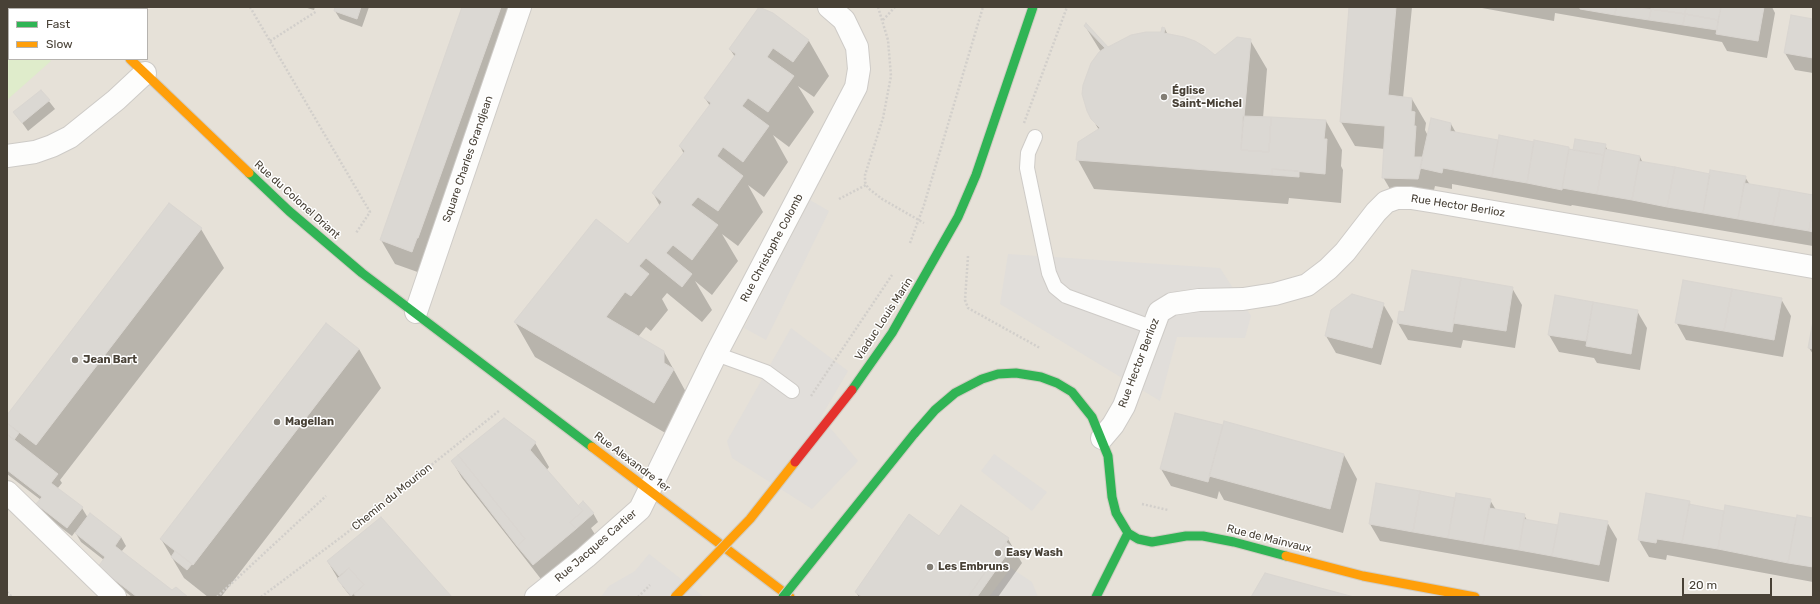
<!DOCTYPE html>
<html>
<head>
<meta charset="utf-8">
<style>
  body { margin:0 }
  #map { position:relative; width:1820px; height:604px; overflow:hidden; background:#f1efeb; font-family:Rubik,sans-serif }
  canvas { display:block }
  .frame { position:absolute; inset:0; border:8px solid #484136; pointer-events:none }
  .legend { position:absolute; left:8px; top:8px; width:140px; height:52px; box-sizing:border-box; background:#fff; border:1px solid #b6b3af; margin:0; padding:5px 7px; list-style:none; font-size:12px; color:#484136 }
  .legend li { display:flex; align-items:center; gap:8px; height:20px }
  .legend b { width:20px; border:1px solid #b6b3af }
  .scale { position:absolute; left:1682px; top:578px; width:90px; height:18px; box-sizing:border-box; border:2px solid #484136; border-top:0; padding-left:5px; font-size:12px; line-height:14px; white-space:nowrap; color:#484136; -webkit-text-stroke:3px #fff; paint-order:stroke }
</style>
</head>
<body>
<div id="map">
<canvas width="1820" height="604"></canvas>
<div class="frame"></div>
<ul class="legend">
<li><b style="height:5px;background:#30b455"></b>Fast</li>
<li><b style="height:5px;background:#ff9f0a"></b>Slow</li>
</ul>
<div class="scale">20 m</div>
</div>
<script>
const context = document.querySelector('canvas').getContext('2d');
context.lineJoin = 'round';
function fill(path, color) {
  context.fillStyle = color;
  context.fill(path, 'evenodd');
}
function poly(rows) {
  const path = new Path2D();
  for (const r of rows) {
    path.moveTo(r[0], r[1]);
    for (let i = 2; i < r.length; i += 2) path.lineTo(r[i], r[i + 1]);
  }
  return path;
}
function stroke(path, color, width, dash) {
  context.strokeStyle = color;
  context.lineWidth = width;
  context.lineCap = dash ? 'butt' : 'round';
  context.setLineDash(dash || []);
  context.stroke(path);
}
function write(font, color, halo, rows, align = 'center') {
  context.font = font + ' Rubik,sans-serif';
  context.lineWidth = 3;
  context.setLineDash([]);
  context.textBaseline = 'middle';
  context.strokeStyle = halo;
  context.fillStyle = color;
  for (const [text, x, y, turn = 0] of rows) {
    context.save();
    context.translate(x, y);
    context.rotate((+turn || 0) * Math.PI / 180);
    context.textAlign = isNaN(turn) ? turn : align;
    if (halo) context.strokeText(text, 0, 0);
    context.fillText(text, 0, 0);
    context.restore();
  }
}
fill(poly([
  [7,7,1813,7,1813,597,7,597],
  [9,9,147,9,147,59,9,59]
]), '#e6e1d8');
fill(poly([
  [7,11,9,13,9,59,49,59,51,61,7,100]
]), '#dfeccb');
fill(poly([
  [810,200,829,211,766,340,744,328],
  [1008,254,1220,268,1251,316,1245,338,1177,337,1160,401,1000,304],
  [791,328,848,371,821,417,858,461,812,509,732,458,727,441],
  [994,454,1047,492,1032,511,981,471],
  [649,554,704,597,601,597,609,586,635,571],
  [1011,568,1032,582,1038,597,989,597]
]), '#e1deda');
fill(poly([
  [304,7,315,7,314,10],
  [336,7,369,7,362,27,340,19,335,11],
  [463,7,518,7,426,275,395,264,381,240],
  [1350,7,1412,7,1403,98,1412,99,1426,123,1425,130,1428,136,1451,124,1456,133,1499,141,1535,143,1535,141,1574,150,1605,145,1608,151,1640,157,1643,163,1710,175,1745,177,1750,185,1813,195,1813,246,1572,205,1571,206,1452,184,1452,189,1435,186,1431,202,1397,201,1383,177,1385,149,1355,146,1341,122],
  [1481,7,1772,7,1775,13,1767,58,1727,51,1722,42,1555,13,1554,21,1482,8],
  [772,14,809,41,829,76,814,97,798,86,814,112,789,147,773,135,788,162,764,197,748,185,763,212,738,246,722,234,738,261,712,295,695,281,712,310,702,322,667,293,662,299,668,310,651,331,646,327,638,337,664,352,693,405,674,438,535,357,515,322,628,245,660,206,653,193,684,154,680,146,710,106,705,98,735,57,730,49],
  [1813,20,1813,73,1795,70,1785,53],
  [1085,26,1108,48,1162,33,1165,29,1168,35,1215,56,1250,40,1267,69,1263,118,1326,121,1342,150,1341,166,1343,170,1341,203,1289,198,1288,204,1094,189,1078,160,1099,130,1088,111,1101,52],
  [41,91,55,109,28,131,15,113],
  [201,229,224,268,60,480,62,483,57,489,82,508,88,518,121,537,126,546,121,552,172,591,187,597,132,597,105,576,104,560,81,542,75,532,72,536,42,513,37,505,41,500,7,474,7,416],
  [1512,288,1522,305,1515,348,1463,340,1461,348,1408,340,1398,323,1405,313],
  [1556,296,1637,311,1647,328,1640,370,1597,363,1594,358,1559,352,1549,335],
  [1781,299,1791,316,1783,357,1686,340,1676,322],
  [1383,304,1393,321,1381,365,1336,353,1326,336],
  [1813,327,1813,354,1809,348],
  [359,349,381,388,221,597,208,597,184,578,161,539],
  [1176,414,1344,455,1357,479,1343,533,1224,500,1219,491,1217,499,1171,486,1161,469],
  [504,420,535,443,549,467,546,471,578,507,593,513,598,522,591,528,596,536,548,588,462,478,452,461],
  [1377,485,1456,499,1490,500,1496,510,1524,515,1527,520,1558,526,1607,522,1617,539,1609,582,1380,541,1370,524],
  [1689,502,1691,505,1725,512,1726,506,1797,520,1813,519,1813,582,1667,555,1666,560,1649,557,1639,540],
  [1008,539,1022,563,998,597,859,597,856,592],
  [328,562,450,597,351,597,343,587]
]), '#0003');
const building = poly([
  [335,7,361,7,357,19,334,11,335,7],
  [462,7,501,7,418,238,417,238,412,252,380,240,462,7],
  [759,7,773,13,809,40,793,62,773,48,767,57,794,76,768,112,748,98,742,106,769,126,743,162,723,147,717,156,743,176,718,211,698,197,691,205,718,225,692,260,673,245,666,253,692,274,682,287,646,258,639,266,649,274,631,296,625,292,606,317,664,351,664,363,674,369,654,403,514,322,596,219,628,244,662,202,652,193,685,151,679,146,711,103,704,98,736,54,729,49,759,7],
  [1349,7,1396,7,1388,95,1412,98,1411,111,1415,112,1414,126,1416,126,1414,157,1423,157,1418,179,1382,178,1385,126,1340,122,1349,7],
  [1580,7,1616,7,1615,15,1580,9,1580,7],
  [1616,7,1651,9,1649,20,1615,15,1616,7],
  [1651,7,1686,7,1685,14,1651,9,1651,7],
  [1686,7,1721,7,1718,20,1685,14,1686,7],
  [1721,7,1764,7,1758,41,1716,34,1721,7],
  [1651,9,1685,14,1683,25,1649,20,1651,9],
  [1685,14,1718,20,1717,30,1683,25,1685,14],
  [1791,15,1813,19,1813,58,1784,53,1791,15],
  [1086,23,1108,47,1131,35,1146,32,1161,32,1162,27,1165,28,1164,33,1184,37,1195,41,1205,47,1215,55,1237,37,1251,39,1241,150,1269,152,1271,117,1326,120,1324,139,1327,139,1325,174,1272,169,1272,175,1076,160,1078,142,1100,128,1091,119,1087,111,1082,94,1083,85,1091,63,1099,52,1105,48,1084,26,1086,23],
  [41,90,50,100,22,123,13,112,41,90],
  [1243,116,1271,117,1269,152,1241,150,1243,116],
  [1431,118,1451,123,1450,131,1498,140,1492,177,1443,168,1442,173,1420,168,1431,118],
  [1499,135,1534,142,1527,183,1492,177,1499,135],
  [1575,139,1606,144,1604,155,1573,150,1575,139],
  [1534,140,1569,147,1562,190,1527,183,1534,140],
  [1569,149,1604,155,1597,194,1562,188,1569,149],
  [1605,149,1640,156,1632,200,1597,194,1605,149],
  [1639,161,1675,167,1667,207,1632,200,1639,161],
  [1675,167,1710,174,1703,213,1667,207,1675,167],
  [1272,169,1299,171,1299,177,1272,175,1272,169],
  [1710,170,1746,176,1738,219,1703,213,1710,170],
  [1744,183,1780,189,1773,225,1738,219,1744,183],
  [1780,189,1813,195,1813,206,1809,231,1773,225,1780,189],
  [169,203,202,228,36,445,7,423,7,415,169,203],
  [1813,206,1813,232,1809,231,1813,206],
  [1412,270,1461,278,1452,332,1397,323,1399,311,1404,312,1412,270],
  [1461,278,1513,287,1506,331,1453,323,1461,278],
  [1683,280,1732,289,1724,331,1675,323,1683,280],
  [1732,289,1782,298,1774,340,1724,331,1732,289],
  [1352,294,1384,303,1372,348,1325,336,1331,310,1352,294],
  [1555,295,1593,302,1586,341,1548,335,1555,295],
  [1593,302,1638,310,1631,354,1586,346,1593,302],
  [1813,321,1813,349,1808,348,1813,321],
  [326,323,359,349,193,565,160,539,326,323],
  [1175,413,1223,425,1208,482,1160,469,1175,413],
  [504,418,536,442,530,450,583,511,570,522,576,529,533,565,517,546,525,539,458,455,504,418],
  [1224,421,1344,454,1330,509,1209,476,1224,421],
  [7,423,19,433,14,440,7,434,7,423],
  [7,434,58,474,51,483,83,507,67,528,36,504,42,497,7,470,7,434],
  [458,455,525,539,517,546,451,461,458,455],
  [1376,483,1420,491,1413,532,1369,524,1376,483],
  [1420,491,1455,498,1448,538,1413,532,1420,491],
  [1456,493,1491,499,1483,544,1448,538,1456,493],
  [1646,493,1690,501,1682,543,1657,539,1656,543,1638,540,1646,493],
  [583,501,594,513,576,529,570,522,583,511,578,506,583,501],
  [1689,504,1724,511,1718,549,1682,543,1689,504],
  [961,505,1009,538,968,597,862,597,855,592,909,514,939,536,961,505],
  [1725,505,1796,518,1788,563,1718,549,1725,505],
  [1489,508,1525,514,1519,550,1483,544,1489,508],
  [90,513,121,537,115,546,172,590,176,587,188,597,137,597,98,567,105,557,75,533,90,513],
  [1560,513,1608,521,1599,565,1552,556,1560,513],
  [1797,515,1813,518,1813,567,1788,563,1797,515],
  [381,517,452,597,356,597,354,594,364,585,349,568,339,576,327,561,381,517],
  [1524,519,1558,525,1552,556,1519,550,1524,519],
  [1006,542,1012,547,977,597,968,597,1006,542],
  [175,551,192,564,187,570,171,557,175,551],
  [349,568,364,585,351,596,337,579,349,568],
  [1265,573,1354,597,1251,597,1265,573]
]);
fill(building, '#dbd8d3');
stroke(building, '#dad6d1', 1);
const lane = poly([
  [1035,137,1028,153,1027,168,1049,273,1055,287,1066,296,1154,328],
  [716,354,766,372,792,391]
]);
const street = poly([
  [7,156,35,152,52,146,70,137,116,100,145,73],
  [416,312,520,7],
  [1102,438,1113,425,1124,406,1159,312,1172,304,1199,300,1243,299,1275,294,1307,285,1328,269,1345,252,1376,212,1386,202,1397,198,1411,198,1436,202,1813,267],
  [7,492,115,597],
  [536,597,586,557,640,509,716,354,856,87,859,69,857,47,844,20,829,7]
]);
const fast = poly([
  [249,173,289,211,362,273,592,447],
  [914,434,935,410,955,393,982,379,998,374,1016,373,1041,377,1057,383,1072,392,1092,417,1108,456,1112,497,1116,513,1128,533,1138,539,1152,542,1186,536,1203,536,1234,542,1286,556],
  [1096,597,1128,533]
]);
const slow = poly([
  [80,7,82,9],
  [130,59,249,173],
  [592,447,790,597],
  [1286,556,1363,576,1475,597]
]);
stroke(lane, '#cecbc7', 16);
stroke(street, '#cecbc7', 24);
stroke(fast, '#d1ccc2', 11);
stroke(slow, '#d1ccc2', 11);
stroke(poly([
  [250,7,370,212,356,233],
  [878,7,888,40,891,76,883,118,865,175,865,182,868,188,882,199,924,223],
  [883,20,895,7],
  [270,41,317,11],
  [839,199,866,185],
  [968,256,965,300,968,308,1040,348],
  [1142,504,1168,510],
  [7,592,12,597],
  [217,597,326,496],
  [261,597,344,535,500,410]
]), '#d2cfcb', 2.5, [2, 2]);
stroke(lane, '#fdfdfc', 14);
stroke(street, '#fdfdfc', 22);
stroke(fast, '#30b455', 9);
stroke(slow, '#ff9f0a', 9);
const fastBridge = poly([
  [852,390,892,333,958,217,976,175,1033,7],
  [783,597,914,434]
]);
const slowBridge = poly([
  [675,597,750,519,795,462]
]);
const jamBridge = poly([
  [795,462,852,390]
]);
stroke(fastBridge, '#d1ccc2', 11, []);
stroke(slowBridge, '#d1ccc2', 11, []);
stroke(jamBridge, '#d1ccc2', 11, []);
stroke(poly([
  [1024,123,1067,7],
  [910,243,924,205,983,7],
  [811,396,892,275],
  [638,597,650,585]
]), '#d2cfcb', 2.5, [2, 2]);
stroke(fastBridge, '#30b455', 9);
stroke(slowBridge, '#ff9f0a', 9);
stroke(jamBridge, '#e5322d', 9);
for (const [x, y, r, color] of [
  [1164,97,4,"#837e75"],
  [75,360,4,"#837e75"],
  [277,422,4,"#837e75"],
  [998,553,4,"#837e75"],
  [930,567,4,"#837e75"]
]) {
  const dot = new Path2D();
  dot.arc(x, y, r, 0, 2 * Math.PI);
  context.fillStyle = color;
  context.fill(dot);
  stroke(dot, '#fff', 1.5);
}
write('bold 11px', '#484136', '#fff', [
  ["Église",1172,91],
  ["Saint-Michel",1172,104],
  ["Jean Bart",83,360],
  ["Magellan",285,422],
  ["Easy Wash",1006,553],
  ["Les Embruns",938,567]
], 'left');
write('11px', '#484136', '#fff', [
  ["Square Charles Grandjean",468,159,-71],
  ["Rue du Colonel Driant",297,200,42],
  ["Rue Hector Berlioz",1458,206,9],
  ["Rue Christophe Colomb",772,248,-62],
  ["Viaduc Louis Marin",884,319,-57],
  ["Rue Hector Berlioz",1139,363,-69],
  ["Rue Alexandre 1er",632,462,37],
  ["Chemin du Mourion",392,497,-39],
  ["Rue de Mainvaux",1269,539,14],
  ["Rue Jacques Cartier",596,546,-41]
]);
</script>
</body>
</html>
